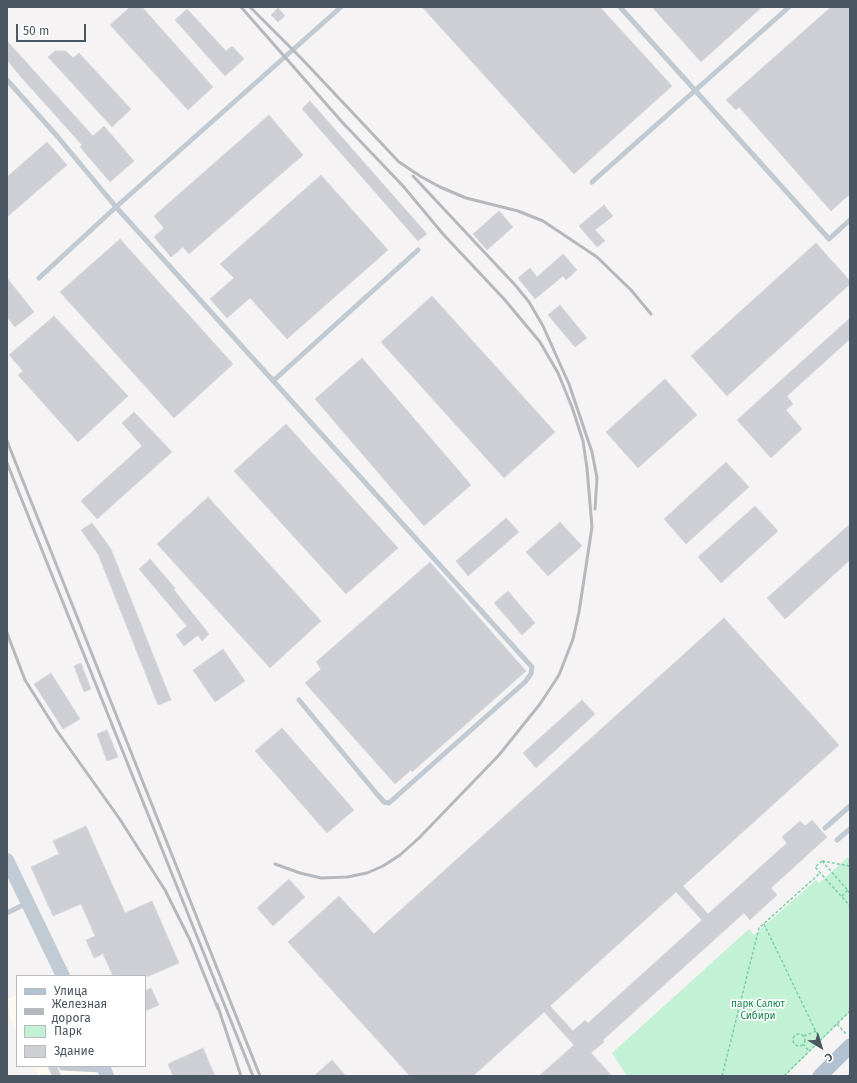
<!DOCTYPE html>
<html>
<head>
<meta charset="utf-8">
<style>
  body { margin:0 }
  #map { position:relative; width:857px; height:1083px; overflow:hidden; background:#f5f3f3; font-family:"Fira Sans",sans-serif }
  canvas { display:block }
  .frame { position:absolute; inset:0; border:8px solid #4a5661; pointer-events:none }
  .legend { position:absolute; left:16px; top:975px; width:130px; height:92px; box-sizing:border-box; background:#fff; border:1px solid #b7bbc0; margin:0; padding:5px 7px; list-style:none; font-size:12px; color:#4a5661 }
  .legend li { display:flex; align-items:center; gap:8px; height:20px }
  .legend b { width:20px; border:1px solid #b7bbc0 }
  .north { position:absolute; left:801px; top:1027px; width:40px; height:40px; -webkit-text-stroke:3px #fff; paint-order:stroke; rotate:142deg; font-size:11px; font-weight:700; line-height:16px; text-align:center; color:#4a5661 }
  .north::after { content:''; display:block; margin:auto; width:14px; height:18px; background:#4a5661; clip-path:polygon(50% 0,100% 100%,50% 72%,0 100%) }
  .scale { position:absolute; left:16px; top:24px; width:70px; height:18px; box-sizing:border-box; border:2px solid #4a5661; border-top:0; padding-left:5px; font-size:12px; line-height:14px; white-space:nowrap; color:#4a5661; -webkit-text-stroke:3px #fff; paint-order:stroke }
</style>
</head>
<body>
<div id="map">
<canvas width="857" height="1083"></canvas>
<div class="frame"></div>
<ul class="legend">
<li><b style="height:5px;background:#b3c2d1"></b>Улица</li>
<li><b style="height:5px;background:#b5b8bd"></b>Железная дорога</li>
<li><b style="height:11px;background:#c3f1d5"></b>Парк</li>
<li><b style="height:11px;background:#cdcfd5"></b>Здание</li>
</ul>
<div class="north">С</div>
<div class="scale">50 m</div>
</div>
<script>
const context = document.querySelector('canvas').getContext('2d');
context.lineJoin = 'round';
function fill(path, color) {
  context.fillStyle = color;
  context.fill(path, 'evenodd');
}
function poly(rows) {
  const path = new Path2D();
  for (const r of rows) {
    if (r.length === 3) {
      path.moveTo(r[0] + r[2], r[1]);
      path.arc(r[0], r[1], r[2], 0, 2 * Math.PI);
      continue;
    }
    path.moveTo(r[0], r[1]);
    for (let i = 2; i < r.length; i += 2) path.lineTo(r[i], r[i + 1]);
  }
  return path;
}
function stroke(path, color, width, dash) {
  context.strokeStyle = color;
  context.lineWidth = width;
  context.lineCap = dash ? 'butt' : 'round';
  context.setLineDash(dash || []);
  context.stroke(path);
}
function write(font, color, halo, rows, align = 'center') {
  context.font = font + ' "Fira Sans",sans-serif';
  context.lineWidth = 3.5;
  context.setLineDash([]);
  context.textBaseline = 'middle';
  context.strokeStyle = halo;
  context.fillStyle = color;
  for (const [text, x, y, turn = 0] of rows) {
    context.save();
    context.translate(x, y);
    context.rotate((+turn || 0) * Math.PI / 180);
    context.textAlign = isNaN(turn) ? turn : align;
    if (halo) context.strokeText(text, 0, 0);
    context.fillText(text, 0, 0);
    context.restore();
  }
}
fill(poly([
  [17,995,17,1035,10,1017,7,999],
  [33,1066,93,1066,97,1076,39,1076]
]), '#fdf9ef');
fill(poly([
  [848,857,850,859,850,1012,785,1076,627,1076,612,1053,749,929,754,935,816,880,819,883]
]), '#c3f1d5');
const building = poly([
  [130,7,142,7,213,87,188,110,110,25,130,7],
  [422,7,600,7,672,86,574,174,422,7],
  [652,7,762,7,701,62,652,7],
  [831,7,850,7,850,194,831,211,739,107,736,110,726,100,831,7],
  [278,8,285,16,278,22,271,15,278,8],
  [187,9,226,51,232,46,244,59,225,76,175,20,187,9],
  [7,41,93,136,104,126,134,161,110,182,80,147,82,145,21,77,7,60,7,41],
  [55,51,66,51,73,58,79,53,131,109,112,127,48,57,55,51],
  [310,101,427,234,418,241,302,109,310,101],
  [269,115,303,155,189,254,183,247,171,257,154,237,164,228,154,216,269,115],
  [47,142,67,165,7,217,7,177,47,142],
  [321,175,388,250,287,339,250,298,227,318,210,299,234,278,220,264,321,175],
  [604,205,613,216,595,230,605,241,597,247,579,226,604,205],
  [499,211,513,227,487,250,473,234,499,211],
  [120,239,233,364,174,418,60,292,120,239],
  [816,243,850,281,850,284,727,396,691,356,816,243],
  [563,254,577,270,566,280,563,276,535,299,518,278,530,268,537,277,563,254],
  [7,278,34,312,15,327,7,317,7,278],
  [432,296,555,432,504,478,381,342,432,296],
  [560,305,587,338,575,347,548,315,560,305],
  [54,316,128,396,78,442,18,375,23,371,9,355,54,316],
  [850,318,850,339,787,396,793,404,786,410,802,429,771,458,737,420,850,318],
  [362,358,471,485,424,526,315,399,362,358],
  [665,379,697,415,638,468,606,432,665,379],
  [134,412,172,452,97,519,81,501,142,446,122,423,134,412],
  [286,424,398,548,346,594,234,471,286,424],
  [726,462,749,487,686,544,664,519,726,462],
  [208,497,321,621,270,668,157,544,208,497],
  [755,506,778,531,721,583,698,557,755,506],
  [506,518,519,532,468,576,456,561,506,518],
  [560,522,582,546,548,576,526,552,560,522],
  [92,523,111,549,171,700,158,705,98,554,81,530,92,523],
  [850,524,850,560,785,619,767,598,850,524],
  [150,559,175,588,174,590,209,634,202,641,198,635,184,646,176,635,187,626,139,569,150,559],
  [430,562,526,671,412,772,411,770,395,784,305,683,321,669,316,662,430,562],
  [508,591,535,623,522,635,494,603,508,591],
  [724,618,839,745,683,886,708,914,787,843,782,837,800,821,805,826,812,820,827,837,771,888,777,895,750,920,744,913,603,1040,604,1042,591,1053,612,1076,539,1076,574,1045,544,1012,473,1076,410,1076,288,942,339,896,374,934,724,618],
  [676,892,702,920,588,1023,585,1020,573,1031,550,1006,676,892],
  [223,649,245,681,215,702,193,670,223,649],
  [81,663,91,689,84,692,74,666,81,663],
  [51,673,80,719,63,729,34,684,51,673],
  [582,700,595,714,536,768,523,753,582,700],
  [282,728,354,810,327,833,255,751,282,728],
  [107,730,118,757,107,761,97,734,107,730],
  [86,826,125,913,152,901,179,963,149,976,113,976,103,954,94,958,86,940,95,936,81,904,53,916,31,867,59,854,53,841,86,826],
  [289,879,305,897,273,926,257,908,289,879],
  [151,988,159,1005,145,1011,145,991,151,988],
  [203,1048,215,1076,173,1076,168,1064,203,1048],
  [332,1060,346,1076,314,1076,332,1060],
  [48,1066,57,1066,61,1076,52,1076,48,1066]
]);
fill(building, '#cdcfd5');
stroke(building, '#d7d9de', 1);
stroke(poly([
  [822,861,815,867,850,906],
  [822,861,850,893],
  [822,861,850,866],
  [842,896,848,890],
  [764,924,820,1040],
  [837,1024,847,1035],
  [799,1040,6],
  [804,1036,816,1031],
  [803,1044,809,1051],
  [722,1076,759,928,820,873],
  [784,1076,850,1011],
  [848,1076,850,1074]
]), '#7ad0a6', 1.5, [3, 2]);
stroke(poly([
  [620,7,829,239,850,220],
  [7,80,57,136,116,207,39,278],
  [592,182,789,7],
  [273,381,418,250],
  [299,700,377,794,384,802,389,803,525,682,531,674,532,667,116,207,341,7],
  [825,828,850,806],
  [837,840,850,829],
  [7,913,27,903],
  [61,1066,62,1068,103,1070]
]), '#c1cad2', 5);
stroke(poly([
  [7,860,63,976],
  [103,1066,107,1076]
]), '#c1cbd6', 14);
stroke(poly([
  [820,1076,850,1046]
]), '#b3c2d1', 15);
stroke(poly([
  [241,7,342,122,403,186,443,234,504,299,540,342,558,373,572,407,583,441,587,468,592,527,579,612,573,639,559,675,540,704,499,755,419,838,400,855,383,866,367,873,347,877,321,878,300,873,275,864],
  [250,7,302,59,399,162,420,176,440,187,466,198,518,211,543,221,597,257,631,290,651,314],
  [413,176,516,286,529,302,543,326,569,384,592,452,597,478,595,509],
  [7,441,260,1076],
  [7,463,253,1076],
  [7,633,25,680,57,731,119,818,165,890,190,940,218,1009],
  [217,1004,241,1076]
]), '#b5b8bd', 3);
write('10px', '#17864f', '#fff', [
  ["парк Салют",758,1004],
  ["Сибири",758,1016]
]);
</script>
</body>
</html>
